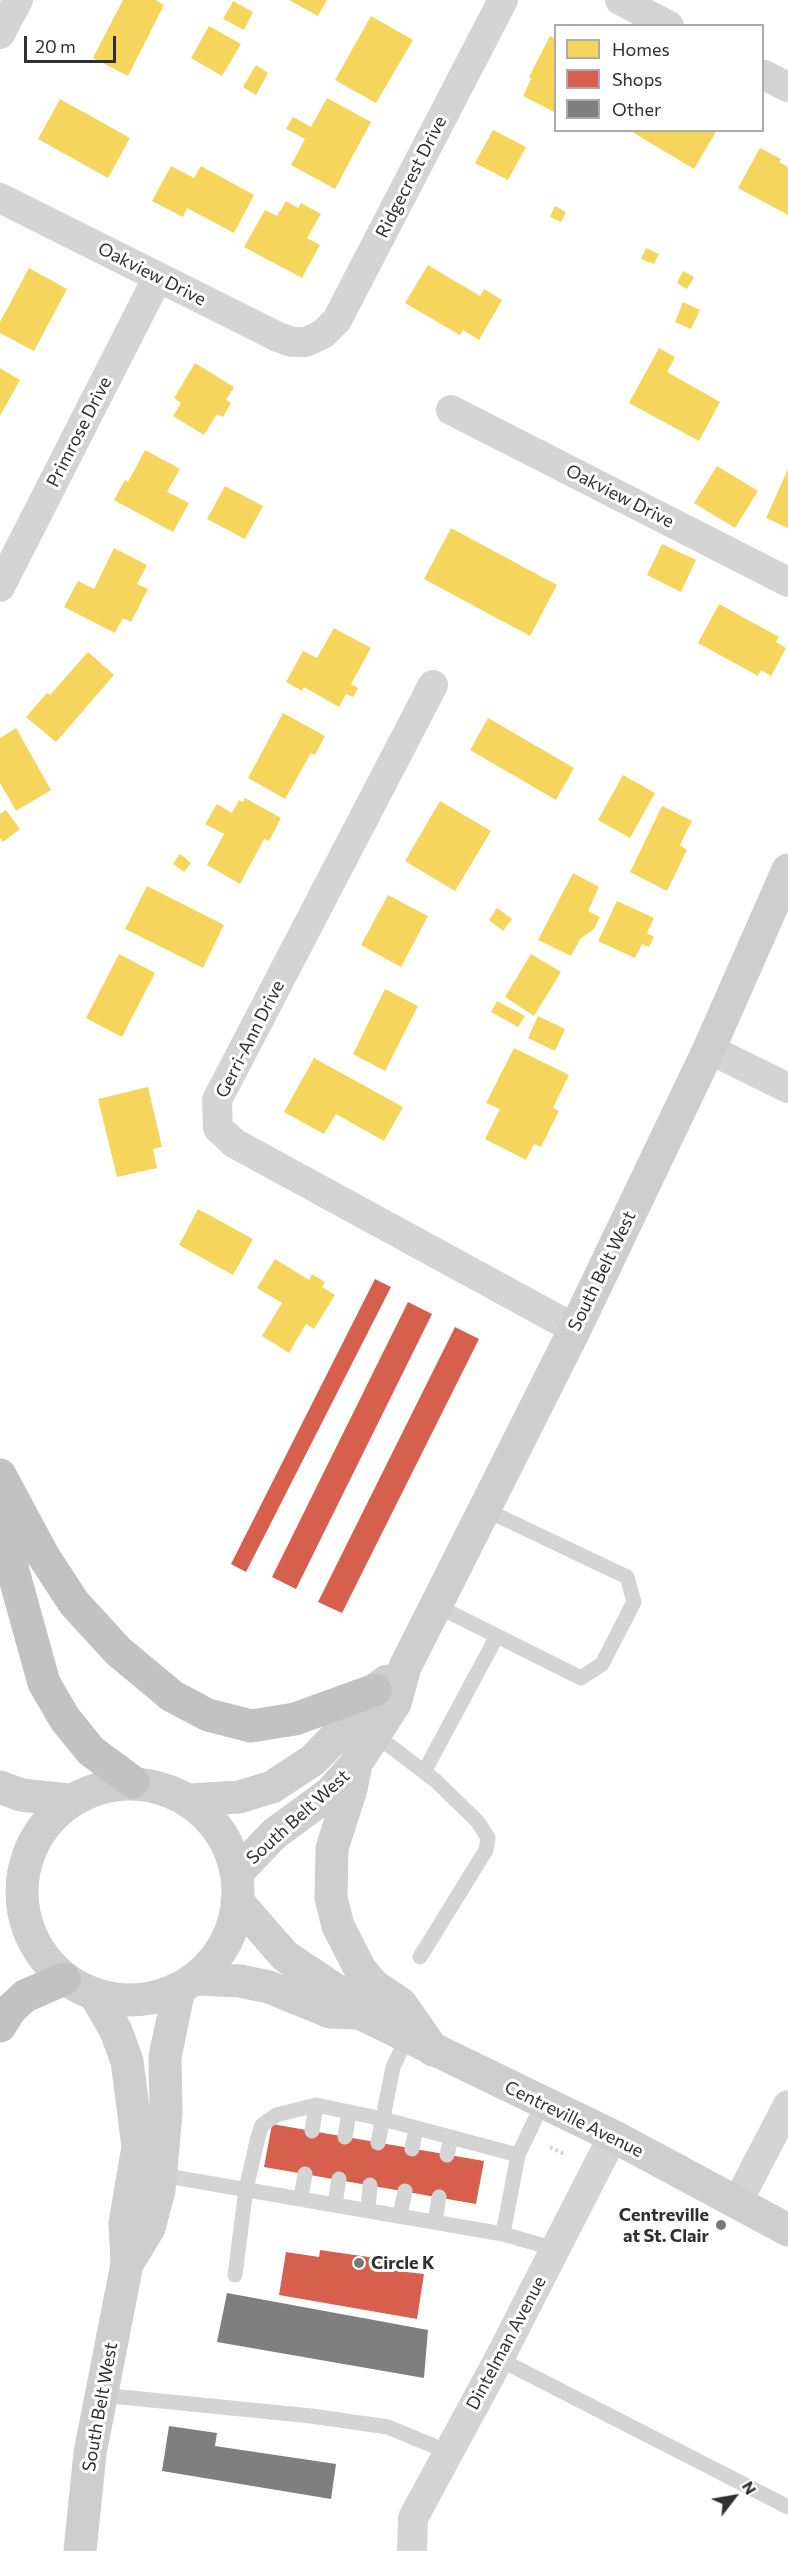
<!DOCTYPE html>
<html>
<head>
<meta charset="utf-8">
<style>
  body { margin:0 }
  #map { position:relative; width:788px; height:2551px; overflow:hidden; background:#fff; font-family:Commissioner,sans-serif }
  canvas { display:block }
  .legend { position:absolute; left:554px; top:24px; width:210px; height:108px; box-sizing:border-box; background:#fff; border:2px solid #acacac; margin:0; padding:8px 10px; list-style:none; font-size:18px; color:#303030 }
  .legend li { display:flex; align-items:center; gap:12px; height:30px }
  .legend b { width:30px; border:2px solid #acacac }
  .north { position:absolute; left:704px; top:2467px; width:60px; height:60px; -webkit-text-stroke:4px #fff; paint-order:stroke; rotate:59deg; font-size:16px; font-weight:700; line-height:24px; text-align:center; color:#303030 }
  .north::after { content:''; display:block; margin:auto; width:21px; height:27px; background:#303030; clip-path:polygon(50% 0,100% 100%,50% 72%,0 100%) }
  .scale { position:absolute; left:24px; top:36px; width:92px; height:27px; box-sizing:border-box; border:3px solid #303030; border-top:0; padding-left:8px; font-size:18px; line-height:21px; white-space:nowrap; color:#303030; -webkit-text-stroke:4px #fff; paint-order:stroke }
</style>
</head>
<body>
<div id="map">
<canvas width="788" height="2551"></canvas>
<ul class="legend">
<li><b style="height:16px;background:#f6d55c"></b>Homes</li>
<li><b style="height:16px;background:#d6604d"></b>Shops</li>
<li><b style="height:16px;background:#7f7f7f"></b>Other</li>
</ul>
<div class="north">N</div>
<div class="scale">20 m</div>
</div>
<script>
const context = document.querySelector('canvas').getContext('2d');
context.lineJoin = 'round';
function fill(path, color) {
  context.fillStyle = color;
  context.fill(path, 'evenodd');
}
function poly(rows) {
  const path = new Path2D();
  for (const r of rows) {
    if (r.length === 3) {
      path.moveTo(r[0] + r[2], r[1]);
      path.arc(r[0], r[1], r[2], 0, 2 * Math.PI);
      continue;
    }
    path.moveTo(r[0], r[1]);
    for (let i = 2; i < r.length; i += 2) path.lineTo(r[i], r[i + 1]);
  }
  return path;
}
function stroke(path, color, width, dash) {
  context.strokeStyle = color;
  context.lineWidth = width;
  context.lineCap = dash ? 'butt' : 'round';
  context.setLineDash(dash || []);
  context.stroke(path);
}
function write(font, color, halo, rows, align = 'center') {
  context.font = font + ' Commissioner,sans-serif';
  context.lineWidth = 6;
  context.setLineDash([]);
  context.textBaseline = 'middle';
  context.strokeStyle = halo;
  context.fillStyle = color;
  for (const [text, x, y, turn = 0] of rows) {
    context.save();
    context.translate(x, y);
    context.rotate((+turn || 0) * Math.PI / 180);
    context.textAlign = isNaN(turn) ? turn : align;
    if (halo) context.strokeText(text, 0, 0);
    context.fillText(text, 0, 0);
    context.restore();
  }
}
fill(poly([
  [123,0,155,0,164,5,128,76,93,58],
  [289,0,327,0,318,16],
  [233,1,253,12,244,30,223,19],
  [371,16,413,40,376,103,335,80],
  [209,26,241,44,222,76,191,58],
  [550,36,556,39,554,112,523,96,531,79,529,77],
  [256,65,268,73,256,95,243,87],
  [327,98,371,122,335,189,291,165,305,139,286,129,293,117,311,127],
  [60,99,130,138,108,178,38,139],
  [493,130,526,147,508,180,475,163],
  [629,130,717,130,694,169],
  [760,148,781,159,779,162,788,167,788,215,738,188],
  [171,166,194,178,201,166,254,195,234,233,187,208,183,217,152,201],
  [286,201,298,208,301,203,321,214,307,238,320,245,302,278,244,247,265,210,277,216],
  [555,206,566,212,561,222,550,217],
  [646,248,659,254,654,264,641,259],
  [428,265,480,296,484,289,502,300,479,340,463,330,460,335,405,303],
  [29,268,67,289,34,351,0,333,0,322],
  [683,271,694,277,687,289,677,283],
  [683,302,700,310,691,329,675,322],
  [659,348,675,357,667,372,720,402,699,441,629,403],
  [195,363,234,387,226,400,231,403,223,417,217,414,204,435,173,416,181,403,174,398],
  [0,368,20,380,0,416],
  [145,450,180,469,167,492,189,503,173,532,114,500,125,480,128,482],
  [717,466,758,491,735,528,694,503],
  [788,469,788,528,766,518],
  [225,486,263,506,245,539,207,519],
  [451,528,557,585,530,636,424,579],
  [662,544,696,560,681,592,647,575],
  [114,548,147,565,137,584,148,589,131,622,123,618,115,633,64,607,78,581,94,589],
  [719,604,779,637,776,642,786,648,771,676,761,670,758,676,698,643],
  [334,628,371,648,351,684,358,688,353,697,346,694,339,707,304,687,302,691,286,682,303,651,317,658],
  [88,652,114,675,56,742,26,717,47,693,50,695],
  [283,713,325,736,315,755,311,753,285,799,248,778],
  [488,718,574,768,556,800,470,750],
  [16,728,51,790,16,811,0,783,0,738],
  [623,775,655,793,630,838,598,820],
  [245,798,281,818,269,841,264,839,240,884,207,865,224,834,205,824,217,804,232,813,239,800,243,802],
  [440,801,491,831,455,891,405,861],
  [662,806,692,821,680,845,687,850,667,891,630,872],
  [6,810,20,829,3,842,0,838,0,814],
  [180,854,191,863,184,872,173,864],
  [573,873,599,887,588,911,600,917,594,929,580,939,571,956,538,940],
  [147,886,224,925,203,968,125,929],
  [388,895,428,916,401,967,361,945],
  [617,901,654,918,647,933,654,937,649,947,642,944,635,958,598,941],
  [497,908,512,919,503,931,489,920],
  [119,954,155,973,122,1037,86,1018],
  [531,954,561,972,534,1016,505,997],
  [385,989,418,1006,385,1071,353,1054],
  [497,1001,525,1016,518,1027,491,1012],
  [538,1016,565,1029,555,1051,528,1038],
  [514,1048,569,1075,553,1108,559,1111,541,1147,534,1144,526,1160,485,1139,500,1109,486,1103],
  [314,1058,403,1107,384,1141,336,1114,324,1134,284,1112],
  [148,1087,162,1147,153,1149,157,1168,117,1177,98,1099],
  [198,1209,253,1239,233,1275,179,1245],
  [275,1259,309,1280,312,1274,325,1282,322,1287,335,1295,314,1329,306,1324,289,1353,262,1336,282,1303,257,1288]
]), '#f6d55c');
fill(poly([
  [375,1279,391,1287,246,1572,231,1564],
  [408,1302,432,1314,296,1589,272,1577],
  [455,1327,479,1339,342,1613,318,1602],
  [272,2124,484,2161,476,2204,264,2167],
  [320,2250,389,2260,388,2270,424,2274,417,2319,279,2295,286,2252,319,2257]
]), '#d6604d');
fill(poly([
  [227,2293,428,2330,424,2378,217,2342],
  [169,2426,217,2433,215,2446,336,2464,331,2499,162,2471]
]), '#7f7f7f');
stroke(poly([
  [550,2147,566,2155]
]), '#d4d4d4', 4, [3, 3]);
stroke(poly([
  [435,1605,581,1678,602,1664,634,1602,627,1577,484,1509],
  [373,1733,436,1781,478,1822,488,1838,486,1850,420,1957],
  [424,1772,497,1636],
  [312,2131,316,2105],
  [345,2137,349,2112],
  [378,2143,393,2067,407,2038],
  [412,2149,416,2128],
  [447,2155,451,2138],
  [161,2175,503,2234,555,2249],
  [301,2197,305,2174],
  [335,2203,339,2179],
  [368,2209,370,2185],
  [400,2216,405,2191],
  [435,2222,439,2197],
  [503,2234,518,2155,543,2103],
  [235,2275,246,2189,258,2137,262,2125,276,2115,316,2105,383,2119,518,2155],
  [499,2359,788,2507],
  [101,2395,311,2416,388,2427,448,2452]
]), '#d4d4d4', 15);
stroke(poly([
  [620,0,669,26],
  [0,34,18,0],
  [762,74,788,87],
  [0,198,278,337,292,342,306,342,323,334,337,320,503,0],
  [451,410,788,582],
  [0,587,158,277],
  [433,685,217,1100,218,1128,234,1143,575,1329],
  [709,1049,788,1088],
  [737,2203,788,2105],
  [412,2551,413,2518,499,2359,613,2136]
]), '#d4d4d4', 30);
stroke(poly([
  [355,1769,351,1789,332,1848,331,1898,338,1926,360,1969,373,1985,401,2004,433,2050],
  [130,1892,108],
  [0,1787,21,1795,69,1800],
  [190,1800,239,1797,272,1787,313,1760,359,1713,375,1690,387,1681],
  [238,1872,274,1834,330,1793,355,1765,395,1703,405,1667,575,1329,709,1049,788,870],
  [237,1901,285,1956,339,1992,359,2013,613,2136,788,2230],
  [198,1979,240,1981,269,1987,330,2012,359,2013],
  [127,2264,149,2228,159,2190,166,2113,165,2057,179,1989],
  [80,2551,90,2453,127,2264,125,2223,138,2147,127,2061,116,2031,97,1998]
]), '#cecece', 33);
stroke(poly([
  [0,1475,44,1557,74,1603,118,1651,172,1696,208,1715,251,1726,295,1719,375,1690],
  [2,1495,13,1571,44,1683,65,1719,91,1751,133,1782],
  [0,2026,10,2010,25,1996,64,1979]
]), '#c2c2c2', 33);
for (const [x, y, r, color] of [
  [721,2225,6,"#787878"],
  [359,2263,6,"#787878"]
]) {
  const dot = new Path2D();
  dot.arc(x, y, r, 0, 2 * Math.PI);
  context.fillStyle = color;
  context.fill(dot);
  stroke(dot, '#fff', 2);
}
write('18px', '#303030', '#fff', [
  ["Ridgecrest Drive",411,177,-63],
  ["Oakview Drive",152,274,27],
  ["Primrose Drive",79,432,-63],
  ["Oakview Drive",620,496,27],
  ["Gerri-Ann Drive",250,1039,-63],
  ["South Belt West",602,1271,-64],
  ["South Belt West",298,1817,-42],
  ["Centreville Avenue",574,2119,26],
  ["Dintelman Avenue",506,2343,-62],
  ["South Belt West",100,2407,-80]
]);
write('bold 18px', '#303030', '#fff', [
  ["Centreville",709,2215],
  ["at St. Clair",709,2236],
  ["Circle K",371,2263,"left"]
], 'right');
</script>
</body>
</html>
